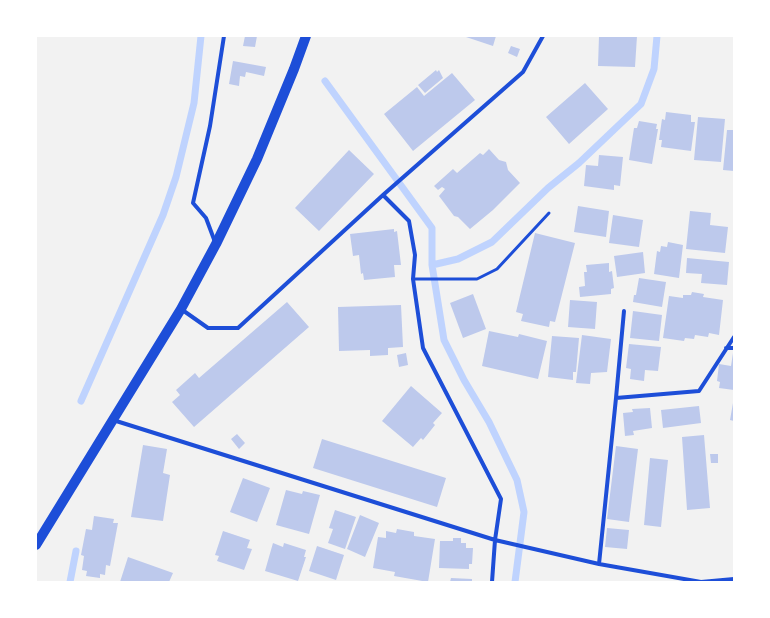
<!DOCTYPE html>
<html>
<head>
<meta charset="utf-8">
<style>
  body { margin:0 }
  #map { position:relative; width:770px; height:618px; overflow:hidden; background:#f2f2f2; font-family:Ubuntu,sans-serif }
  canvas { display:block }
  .frame { position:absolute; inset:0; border:37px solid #fff; pointer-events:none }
</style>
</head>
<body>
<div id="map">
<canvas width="770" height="618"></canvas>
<div class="frame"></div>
</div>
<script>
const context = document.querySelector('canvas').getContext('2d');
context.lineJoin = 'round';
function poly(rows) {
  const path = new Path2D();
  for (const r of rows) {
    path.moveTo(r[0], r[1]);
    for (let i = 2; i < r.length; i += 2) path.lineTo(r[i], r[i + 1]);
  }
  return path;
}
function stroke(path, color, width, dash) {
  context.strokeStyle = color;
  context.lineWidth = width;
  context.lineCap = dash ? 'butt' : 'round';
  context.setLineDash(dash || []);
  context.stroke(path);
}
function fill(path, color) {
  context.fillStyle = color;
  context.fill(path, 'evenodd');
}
stroke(poly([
  [325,81,432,228,432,265,444,340,464,380,489,422,517,480,524,512,515,582],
  [432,265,458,259,492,242,548,188,579,163,641,104,654,69,657,36],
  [81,401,163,215,176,177,194,103,201,36],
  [70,582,76,551]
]), '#bfd3fe', 7);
fill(poly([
  [245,36,257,36,255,47,243,46],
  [463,36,496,36,493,46],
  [599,36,637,36,635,67,598,66],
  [511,46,520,49,517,57,508,53],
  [233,61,266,67,264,76,246,72,245,77,240,76,239,86,229,84],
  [436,70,437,72,439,70,443,78,425,93,418,85],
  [452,73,475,100,413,151,384,114,417,87,424,96],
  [585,83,608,109,569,144,546,117],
  [666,112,691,115,691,122,695,122,691,151,661,147,662,140,659,140,662,119,665,120],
  [698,117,725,119,721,162,694,160],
  [639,121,657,124,656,129,658,129,652,164,629,160,634,128,637,128],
  [727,130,734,130,734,171,723,170],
  [489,149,499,160,506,162,508,170,520,183,493,210,470,229,458,217,454,216,439,196,445,189,442,187,438,190,434,186,453,169,457,173,480,153,483,155],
  [349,150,374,174,319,231,295,208],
  [599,155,623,157,620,186,614,185,614,190,584,186,586,165,598,166],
  [578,206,609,211,606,237,574,232],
  [690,211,711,213,710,225,728,227,725,253,686,249],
  [613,215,643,220,639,247,609,243],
  [394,229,394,232,397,231,401,265,394,265,395,277,364,280,363,273,361,274,359,255,353,256,350,234],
  [535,233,575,243,555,322,550,321,549,327,521,321,523,314,516,312],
  [668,242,683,245,679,278,654,274,657,251,660,252,661,246,667,247],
  [643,252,645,273,617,277,614,256],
  [687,258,729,262,727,285,701,283,702,274,686,273],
  [609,263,609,272,612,271,614,288,611,289,611,294,580,297,579,287,585,286,584,272,587,272,586,265],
  [639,278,666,282,662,307,633,302,634,295,636,295],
  [692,292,704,294,703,297,723,300,719,335,709,333,708,337,695,335,694,339,685,338,684,341,663,338,669,296,683,298,683,295,691,295],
  [473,294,486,329,463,338,450,303],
  [570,300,597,302,595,329,568,327],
  [287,302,309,327,194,427,172,402,180,395,176,390,195,373,199,378],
  [401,305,403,347,388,348,388,355,370,356,370,350,339,351,338,307],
  [633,311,662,315,659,341,630,338],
  [489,331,518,337,519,334,547,341,538,379,482,366],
  [582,335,611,339,607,372,591,373,590,384,576,383],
  [552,336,579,338,576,372,573,372,573,380,548,377],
  [629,344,661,347,658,371,645,370,644,381,630,379,631,369,626,368],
  [406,353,408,365,399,367,397,355],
  [733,353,734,390,719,388,720,382,717,381,719,364,731,366],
  [411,386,442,413,433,423,435,425,423,440,421,438,413,447,382,421],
  [733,403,734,403,734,421,730,420],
  [699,406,701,423,663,428,661,410],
  [650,408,652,428,633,431,634,435,625,436,623,413,633,412,632,409],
  [237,434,245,443,239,449,231,439],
  [704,435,710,508,687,510,682,437],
  [322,439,446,478,437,507,313,468],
  [143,445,167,449,163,473,170,475,163,521,131,517],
  [616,446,638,449,629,522,607,519],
  [710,454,718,454,718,463,711,463],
  [650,458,668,460,661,527,644,525],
  [243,478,270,488,257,522,230,512],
  [286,490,302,494,303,491,320,495,309,534,276,525],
  [335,510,356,517,345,549,328,543,333,529,329,528],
  [360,515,379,523,365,557,347,549],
  [94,516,114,519,113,523,118,523,110,566,106,565,105,575,100,574,100,578,86,576,87,571,82,570,84,556,81,555,86,529,92,530],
  [607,528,629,530,627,549,605,547],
  [397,529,414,532,414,536,435,539,428,582,394,576,395,572,373,568,378,537,386,538,386,531,396,533],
  [223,531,250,540,247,548,252,549,244,570,217,561,219,556,215,555],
  [453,538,461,538,461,543,466,543,466,548,473,548,472,564,469,564,469,569,439,568,440,541,453,541],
  [273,543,283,547,284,543,306,550,304,557,306,557,298,581,265,571],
  [317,546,344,555,336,580,309,571],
  [128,557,173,573,169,582,120,582],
  [451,578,472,579,472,582,450,582]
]), '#bdc9ec');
stroke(poly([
  [413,279,477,279,497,269,549,213]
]), '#1d4ed8', 3);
stroke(poly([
  [383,195,409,221,415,255,413,279,423,348,501,499,495,540,492,582],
  [215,242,206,218,193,203,210,126,224,36],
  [181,309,208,328,238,328,383,195,523,72,543,36],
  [726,348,734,348],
  [616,398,624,311],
  [113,420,495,540,599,564,701,582,734,579],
  [599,564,616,398,699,391,734,337]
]), '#1d4ed8', 4);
stroke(poly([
  [36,545,181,309,216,244,257,159,294,69,306,36]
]), '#1d4ed8', 10);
</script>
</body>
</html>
